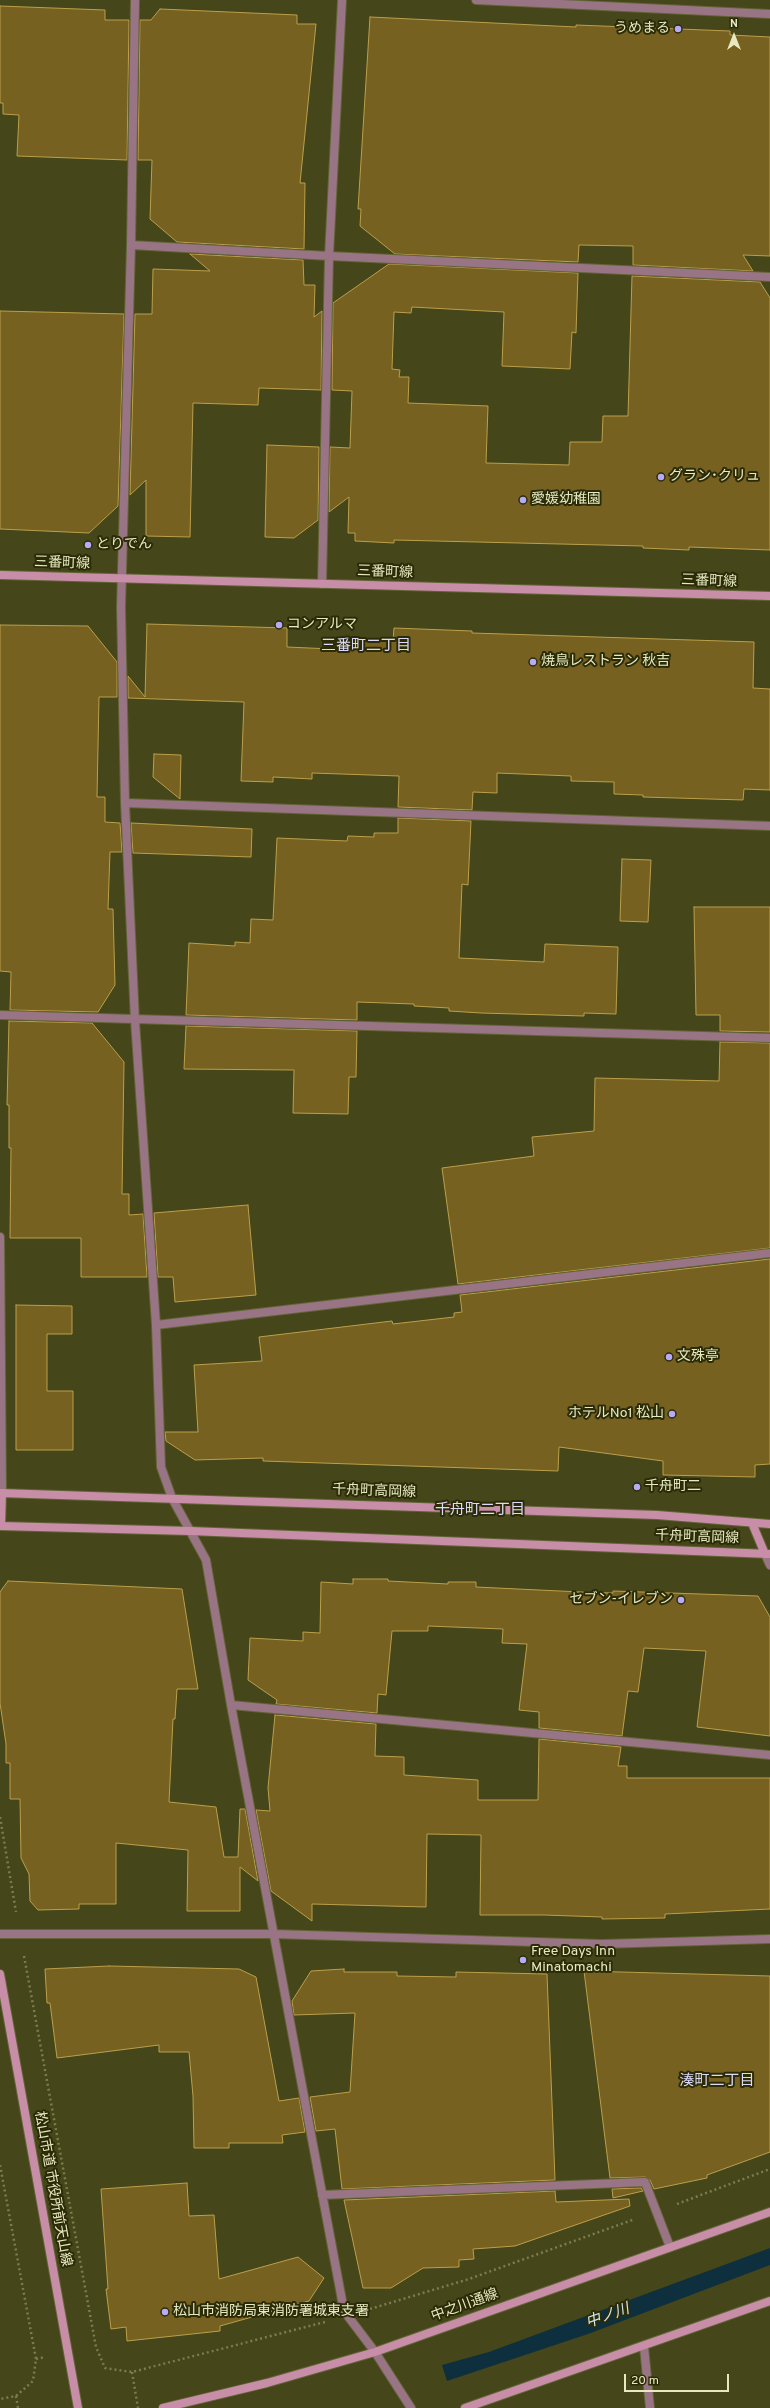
<!DOCTYPE html>
<html>
<head>
<meta charset="utf-8">
<style>
  body { margin:0 }
  #map { position:relative; width:770px; height:2408px; overflow:hidden; background:#454619; font-family:Overpass,sans-serif }
  canvas { display:block }
  .north { position:absolute; left:714px; top:16px; width:40px; height:40px; -webkit-text-stroke:3px #2b2c07; paint-order:stroke; rotate:0deg; font-size:11px; font-weight:700; line-height:16px; text-align:center; color:#e7eac1 }
  .north::after { content:''; display:block; margin:auto; width:14px; height:18px; background:#e7eac1; clip-path:polygon(50% 0,100% 100%,50% 72%,0 100%) }
  .scale { position:absolute; left:624px; top:2374px; width:105px; height:18px; box-sizing:border-box; border:2px solid #e7eac1; border-top:0; padding-left:5px; font-size:12px; line-height:14px; white-space:nowrap; color:#e7eac1; -webkit-text-stroke:3px #2b2c07; paint-order:stroke }
</style>
</head>
<body>
<div id="map">
<canvas width="770" height="2408"></canvas>
<div class="north">N</div>
<div class="scale">20 m</div>
</div>
<script>
const context = document.querySelector('canvas').getContext('2d');
context.lineJoin = 'round';
function fill(path, color) {
  context.fillStyle = color;
  context.fill(path, 'evenodd');
}
function poly(rows) {
  const path = new Path2D();
  for (const r of rows) {
    path.moveTo(r[0], r[1]);
    for (let i = 2; i < r.length; i += 2) path.lineTo(r[i], r[i + 1]);
  }
  return path;
}
function stroke(path, color, width, dash) {
  context.strokeStyle = color;
  context.lineWidth = width;
  context.lineCap = dash ? 'butt' : 'round';
  context.setLineDash(dash || []);
  context.stroke(path);
}
function write(font, color, halo, rows, align = 'center') {
  context.font = font + ' Overpass,"Noto Sans JP",sans-serif';
  context.lineWidth = 4;
  context.setLineDash([]);
  context.textBaseline = 'middle';
  context.strokeStyle = halo;
  context.fillStyle = color;
  for (const [text, x, y, turn = 0] of rows) {
    context.save();
    context.translate(x, y);
    context.rotate((+turn || 0) * Math.PI / 180);
    context.textAlign = isNaN(turn) ? turn : align;
    if (halo) context.strokeText(text, 0, 0);
    context.fillText(text, 0, 0);
    context.restore();
  }
}
fill(poly([
  [770,2248,770,2265,588,2334,447,2381,442,2365,489,2352]
]), '#0e2f3d');
const building = poly([
  [0,6,105,10,105,20,129,20,127,160,17,156,19,115,3,114,3,103,0,103,0,6],
  [160,9,297,15,297,24,316,24,300,183,305,183,304,249,177,242,150,219,152,160,138,160,140,20,151,20,160,9],
  [370,17,576,27,576,25,730,31,730,35,770,37,770,256,743,255,753,271,633,265,633,246,579,245,578,262,395,254,360,226,361,209,358,209,370,17],
  [190,254,303,260,304,285,315,285,314,317,322,311,321,390,259,388,258,405,193,403,190,537,146,536,146,480,130,495,135,314,152,314,153,269,210,271,190,254],
  [389,264,578,273,576,333,572,332,570,369,502,366,504,312,412,307,411,313,394,312,392,369,400,370,399,377,409,377,408,403,488,406,486,463,569,465,570,442,602,442,603,416,628,416,632,276,760,282,770,298,770,550,689,547,689,550,643,548,643,546,394,540,394,543,355,541,355,533,348,533,349,497,329,512,330,447,350,448,352,391,332,390,333,303,389,264],
  [0,311,124,314,118,506,89,533,0,529,0,311],
  [267,445,319,447,318,520,294,538,265,537,267,445],
  [147,624,287,628,287,647,354,650,355,640,393,641,394,628,472,631,472,633,754,642,753,688,770,689,770,790,744,789,743,800,643,797,643,795,614,794,614,782,571,781,571,776,497,773,497,793,473,792,472,810,398,807,399,776,312,773,312,779,273,777,273,782,241,781,244,702,128,698,128,676,145,697,147,624],
  [0,625,88,626,117,662,117,697,99,697,97,797,105,797,105,822,120,823,122,852,110,852,108,909,113,909,115,985,98,1012,10,1010,11,972,0,971,0,625],
  [154,754,181,755,180,799,153,777,154,754],
  [398,818,471,821,468,885,462,884,459,958,544,962,545,944,618,947,616,1014,584,1013,584,1016,481,1013,449,1011,449,1008,414,1006,414,1004,357,1002,357,1020,186,1015,189,943,235,946,235,942,250,943,251,919,273,920,277,838,347,841,348,836,374,837,374,833,398,833,398,818],
  [131,823,252,829,251,857,133,853,131,823],
  [622,859,651,860,648,922,620,921,622,859],
  [694,907,770,907,770,1032,720,1031,720,1015,696,1015,694,907],
  [9,1021,92,1023,124,1062,122,1194,129,1194,129,1215,143,1214,147,1277,81,1277,81,1238,10,1238,11,1148,9,1148,9,1105,7,1105,9,1021],
  [186,1026,357,1031,356,1077,349,1077,348,1114,293,1113,294,1070,184,1069,186,1026],
  [720,1042,770,1043,770,1248,458,1284,442,1168,534,1156,532,1137,594,1131,595,1078,719,1081,720,1042],
  [248,1205,256,1295,175,1302,173,1277,158,1277,154,1213,248,1205],
  [770,1259,770,1464,755,1465,755,1477,663,1475,663,1461,559,1447,558,1471,263,1461,263,1458,195,1460,166,1441,165,1432,198,1432,194,1365,262,1361,259,1337,392,1321,393,1324,454,1317,454,1313,462,1312,460,1295,770,1259],
  [16,1305,72,1306,72,1334,47,1334,47,1391,73,1391,73,1450,16,1450,16,1305],
  [353,1579,388,1579,388,1581,448,1584,448,1582,476,1582,476,1587,581,1592,613,1593,613,1591,758,1596,770,1617,770,1736,697,1727,706,1651,644,1648,638,1692,628,1691,622,1736,539,1728,539,1712,519,1710,527,1644,502,1643,503,1629,428,1626,428,1631,392,1631,386,1695,378,1694,377,1713,276,1704,277,1700,248,1680,250,1638,303,1641,303,1632,320,1633,321,1582,353,1584,353,1579],
  [8,1581,182,1589,198,1689,177,1689,175,1719,173,1719,169,1802,216,1807,224,1857,238,1857,240,1809,245,1809,258,1881,240,1867,240,1911,187,1911,188,1850,116,1843,116,1904,79,1904,79,1909,38,1910,30,1901,29,1874,21,1858,20,1799,10,1799,10,1763,6,1763,6,1744,0,1703,0,1592,8,1581],
  [275,1715,376,1724,375,1756,404,1757,404,1775,478,1780,478,1800,538,1800,539,1739,621,1747,618,1766,627,1766,627,1778,770,1778,770,1909,665,1914,665,1918,602,1919,602,1917,544,1915,480,1915,481,1835,427,1834,426,1907,312,1904,312,1921,271,1891,256,1810,270,1811,268,1788,275,1715],
  [109,1966,239,1969,256,1977,279,2101,299,2098,305,2132,282,2135,283,2143,229,2143,229,2148,194,2148,193,2096,189,2052,159,2052,159,2045,57,2058,50,2003,47,2003,45,1969,109,1966],
  [344,1969,344,1972,397,1972,397,1976,456,1977,456,1972,547,1974,555,2180,342,2189,335,2129,316,2131,310,2097,350,2092,355,2013,294,2015,292,2001,311,1971,344,1969],
  [584,1971,770,1976,770,2152,707,2175,707,2178,654,2189,650,2180,645,2177,610,2178,584,1971],
  [187,2183,189,2216,214,2215,219,2279,298,2257,324,2278,309,2301,220,2326,220,2331,127,2341,126,2327,111,2329,106,2289,108,2289,101,2189,187,2183],
  [641,2188,643,2191,613,2198,612,2189,641,2188],
  [555,2191,556,2202,629,2199,630,2206,515,2246,473,2249,474,2259,459,2260,459,2267,423,2268,391,2288,363,2288,344,2200,555,2191]
]);
fill(building, '#776121');
stroke(building, '#bb9f4c', 1);
const street = poly([
  [135,0,131,245,121,607,125,803,135,1021,156,1325,161,1467,172,1498,206,1560,231,1705,344,2311,375,2352,411,2408],
  [476,0,770,14],
  [131,245,329,256,770,277],
  [322,584,329,256,342,0],
  [125,803,770,826],
  [0,1015,770,1038],
  [0,1237,2,1493],
  [156,1325,770,1253],
  [765,1554,770,1565],
  [231,1705,770,1755],
  [0,1934,273,1934,602,1944,770,1939],
  [322,2195,645,2182,670,2247],
  [644,2347,650,2408]
]);
const secondary = poly([
  [0,575,770,596],
  [0,1493,657,1515,770,1524],
  [752,1523,765,1554],
  [0,1526,190,1531,770,1554],
  [1,1526,2,1493],
  [0,1974,78,2408],
  [163,2408,267,2383,375,2352,770,2212],
  [465,2408,770,2301]
]);
stroke(street, '#626437', 10);
stroke(secondary, '#626437', 10);
stroke(poly([
  [0,1817,16,1912],
  [24,1956,96,2347,105,2368,132,2372,325,2322],
  [0,2165,36,2359,33,2381,16,2396,0,2399],
  [677,2204,770,2169],
  [370,2309,469,2279,635,2219],
  [36,2359,45,2357],
  [132,2372,138,2408],
  [16,2396,18,2408]
]), '#7b7d51', 2.5, [2, 3]);
stroke(street, '#997484', 8);
stroke(secondary, '#c88ea8', 8);
for (const [x, y, r, color] of [
  [678,29,4,"#b7abf8"],
  [661,477,4,"#b7abf8"],
  [523,500,4,"#b7abf8"],
  [88,545,4,"#b7abf8"],
  [279,625,4,"#b7abf8"],
  [533,662,4,"#b7abf8"],
  [669,1357,4,"#b7abf8"],
  [672,1414,4,"#b7abf8"],
  [637,1487,4,"#b7abf8"],
  [681,1600,4,"#b7abf8"],
  [523,1960,4,"#b7abf8"],
  [165,2312,4,"#b7abf8"]
]) {
  const dot = new Path2D();
  dot.arc(x, y, r, 0, 2 * Math.PI);
  context.fillStyle = color;
  context.fill(dot);
  stroke(dot, '#2b2c07', 1.5);
}
write('14px', '#e7eac1', '#2b2c07', [
  ["うめまる",670,29,"right"],
  ["グラン･クリュ",669,477],
  ["愛媛幼稚園",531,500],
  ["とりでん",96,545],
  ["コンアルマ",287,625],
  ["焼鳥レストラン 秋吉",541,662],
  ["文殊亭",677,1357],
  ["ホテルNo1 松山",664,1414,"right"],
  ["千舟町二",645,1487],
  ["セブン-イレブン",673,1600,"right"],
  ["Free Days Inn",531,1952],
  ["Minatomachi",531,1968],
  ["松山市消防局東消防署城東支署",173,2312]
], 'left');
write('14px', '#e7eac1', '#2b2c07', [
  ["三番町線",62,564,2],
  ["三番町線",385,573,2],
  ["三番町線",709,582,2],
  ["千舟町高岡線",374,1492,2],
  ["千舟町高岡線",697,1538,2],
  ["松山市道 市役所前天山線",52,2189,80],
  ["中之川通線",465,2306,-20]
]);
write('15px', '#dddaf7', '#2b2c07', [
  ["三番町二丁目",366,647],
  ["千舟町二丁目",480,1511],
  ["湊町二丁目",717,2082]
]);
write('italic 15px', '#cfe6f1', '#2b2c07', [
  ["中ノ川",608,2317,-20]
]);
</script>
</body>
</html>
